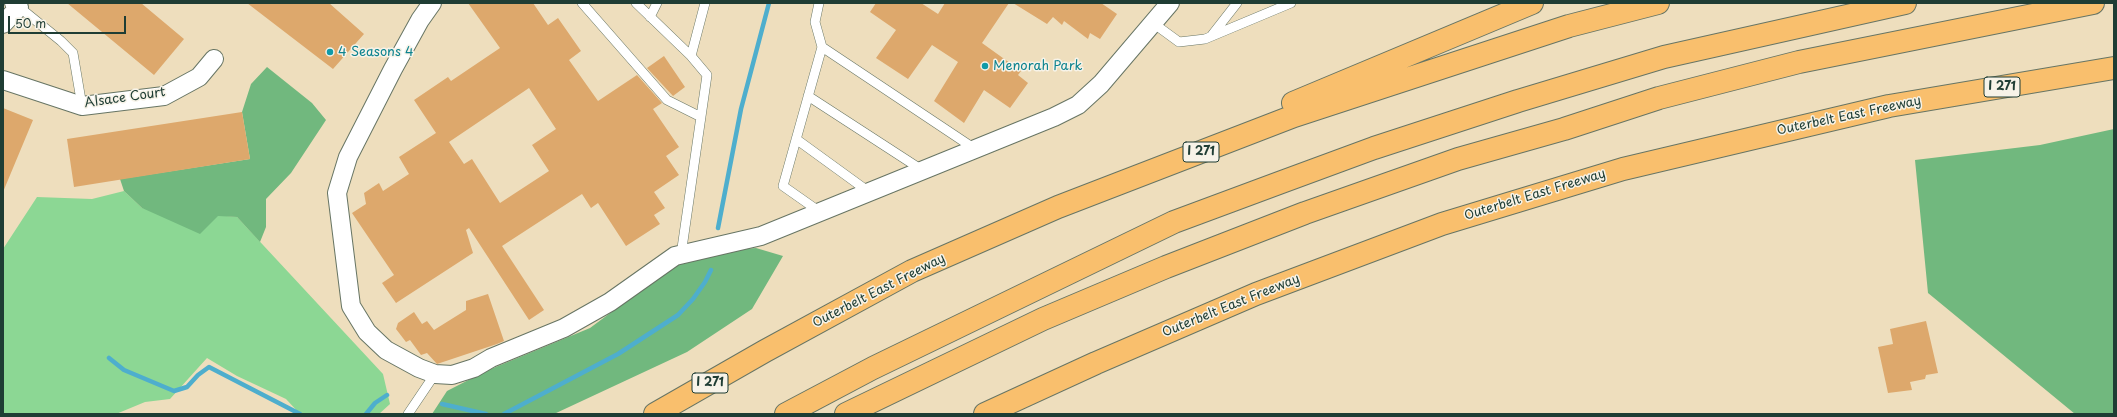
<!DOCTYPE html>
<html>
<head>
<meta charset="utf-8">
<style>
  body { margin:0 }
  #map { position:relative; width:2117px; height:417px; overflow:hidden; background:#eedebd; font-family:"Playpen Sans",sans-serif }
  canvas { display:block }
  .frame { position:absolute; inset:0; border:4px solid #1f3d34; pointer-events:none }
  .scale { position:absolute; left:8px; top:16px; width:118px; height:18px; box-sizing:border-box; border:2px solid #1f3d34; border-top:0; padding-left:5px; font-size:12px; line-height:14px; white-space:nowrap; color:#1f3d34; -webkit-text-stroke:3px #f7f3e8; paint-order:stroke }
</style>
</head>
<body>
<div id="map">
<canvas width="2117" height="417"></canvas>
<div class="frame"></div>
<div class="scale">50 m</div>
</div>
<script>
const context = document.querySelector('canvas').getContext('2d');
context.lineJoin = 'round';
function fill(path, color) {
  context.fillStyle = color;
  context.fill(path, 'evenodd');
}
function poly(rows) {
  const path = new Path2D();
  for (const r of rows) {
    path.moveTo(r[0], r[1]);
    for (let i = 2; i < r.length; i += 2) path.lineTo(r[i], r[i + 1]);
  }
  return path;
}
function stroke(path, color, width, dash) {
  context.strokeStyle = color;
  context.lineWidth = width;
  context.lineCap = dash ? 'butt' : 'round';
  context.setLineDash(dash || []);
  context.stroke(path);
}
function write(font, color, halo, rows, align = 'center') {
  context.font = font + ' "Playpen Sans",sans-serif';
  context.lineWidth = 3;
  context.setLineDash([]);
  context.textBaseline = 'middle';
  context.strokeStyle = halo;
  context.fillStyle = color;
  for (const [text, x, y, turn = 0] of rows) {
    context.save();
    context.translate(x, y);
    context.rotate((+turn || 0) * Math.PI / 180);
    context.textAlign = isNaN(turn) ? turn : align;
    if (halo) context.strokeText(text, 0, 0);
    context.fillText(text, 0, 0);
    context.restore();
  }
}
fill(poly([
  [124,191,142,208,237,217,383,374,390,404,379,414,300,414,286,399,237,376,207,358,170,399,145,402,116,414,3,414,3,249,37,197,92,199]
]), '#8cd794');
fill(poly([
  [267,67,312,103,326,120,291,173,266,199,266,227,260,242,237,217,218,216,200,234,142,208,124,191,120,179,250,159,242,112,251,84],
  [2114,129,2114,414,2075,414,1928,293,1915,160,2040,145],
  [756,248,783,256,752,309,687,352,554,414,432,414,447,391,486,371,590,328,667,271,687,253]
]), '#71b87e');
stroke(poly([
  [718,228,741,109,769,3],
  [109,358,124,370,174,391,187,387,198,375,209,367,300,414],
  [442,404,486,414],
  [366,414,375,403,387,395],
  [504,414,618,354,678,315,693,299,705,282,711,270]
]), '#4eaecd', 4.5);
fill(poly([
  [67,3,141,3,184,39,154,75],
  [247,3,329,3,364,34,333,69],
  [468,3,533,3,548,25,558,18,581,51,569,60,598,101,637,75,662,103,653,109,679,147,666,156,679,175,654,192,665,208,654,215,660,224,626,246,598,203,591,208,582,194,502,246,544,310,529,320,469,228,466,230,473,253,396,303,382,283,394,275,352,213,366,204,364,193,379,183,383,191,409,174,399,157,436,133,414,100,448,77,451,81,500,48],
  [529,88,556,129,532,145,549,171,500,203,472,159,464,164,449,142],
  [876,3,921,3,938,14,945,3,1009,3,982,43,1021,71,1018,75,1028,83,1010,108,984,90,964,123,934,101,958,62,932,45,908,79,876,58,896,30,870,12],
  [1013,3,1101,3,1117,14,1100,39,1090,33,1088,39,1064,21,1062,25,1053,17,1047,24],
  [664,56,685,87,673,96,647,68],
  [3,108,33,120,3,192],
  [242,112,250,159,74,187,67,139],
  [488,294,504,341,497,344,437,364,427,353,421,355,410,340,406,342,396,329,398,323,414,312,422,324,427,321,434,330,466,310,466,301],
  [1926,321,1938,373,1926,375,1925,379,1910,382,1912,390,1888,393,1878,347,1893,344,1890,329]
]), '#dda86c');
const lane = poly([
  [582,3,667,100,701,117],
  [636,3,691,56],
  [819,3,815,22,822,47,975,149],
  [19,7,61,41,73,53,82,106],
  [650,17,657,3],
  [1153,23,1179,42,1205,39,1291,3],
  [1212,35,1237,3],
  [808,96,922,170],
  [796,139,869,192],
  [820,212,783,186,822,47],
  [681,255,707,75,691,56,705,3],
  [408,414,435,374]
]);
const street = poly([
  [432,3,420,20,393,69,348,157,337,193,351,306,367,332,386,350,419,368,435,374,452,375,474,368,491,358,564,328,610,302,675,256,761,236,1054,117,1078,105,1101,84,1170,3],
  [3,24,19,7,14,3],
  [3,80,82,106,164,96,199,77,214,59]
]);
const highway = poly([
  [1293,103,1532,3],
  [655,414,765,351,912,271,1058,207,1294,116,1569,26,1658,3],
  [786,414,873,368,1174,222,1279,183,1374,148,1518,101,1664,57,1905,3],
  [846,414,1043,319,1166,267,1305,213,1458,159,1564,129,1659,98,1799,62,2093,3],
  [985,414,1096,363,1256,294,1442,224,1623,169,1889,106,2114,68]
]);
stroke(lane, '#677564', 10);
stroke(street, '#677564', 20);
stroke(highway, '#677564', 24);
stroke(lane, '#fff', 9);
stroke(street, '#fff', 18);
stroke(highway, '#f9bf6d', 22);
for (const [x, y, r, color] of [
  [330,52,4,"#0f9aa8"],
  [985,66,4,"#0f9aa8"]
]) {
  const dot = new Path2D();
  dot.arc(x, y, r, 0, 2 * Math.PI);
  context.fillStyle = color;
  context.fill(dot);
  stroke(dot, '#f7f3e8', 1.5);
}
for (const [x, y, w] of [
  [2002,87,36],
  [1201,152,36],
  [710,383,36]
]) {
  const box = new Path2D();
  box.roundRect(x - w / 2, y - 10, w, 20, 3);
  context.fillStyle = '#f7f3e8';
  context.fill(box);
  stroke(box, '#1f3d34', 1);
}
write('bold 12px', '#1f3d34', null, [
  ["I 271",2002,87],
  ["I 271",1201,152],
  ["I 271",710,383]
]);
write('13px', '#0d838f', '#f7f3e8', [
  ["4 Seasons 4",338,52],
  ["Menorah Park",993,66]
], 'left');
write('13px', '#1f3d34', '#f7f3e8', [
  ["Alsace Court",125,98,-8],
  ["Outerbelt East Freeway",1849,116,-12],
  ["Outerbelt East Freeway",1535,195,-17],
  ["Outerbelt East Freeway",879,291,-27],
  ["Outerbelt East Freeway",1231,306,-22]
]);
</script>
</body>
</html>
